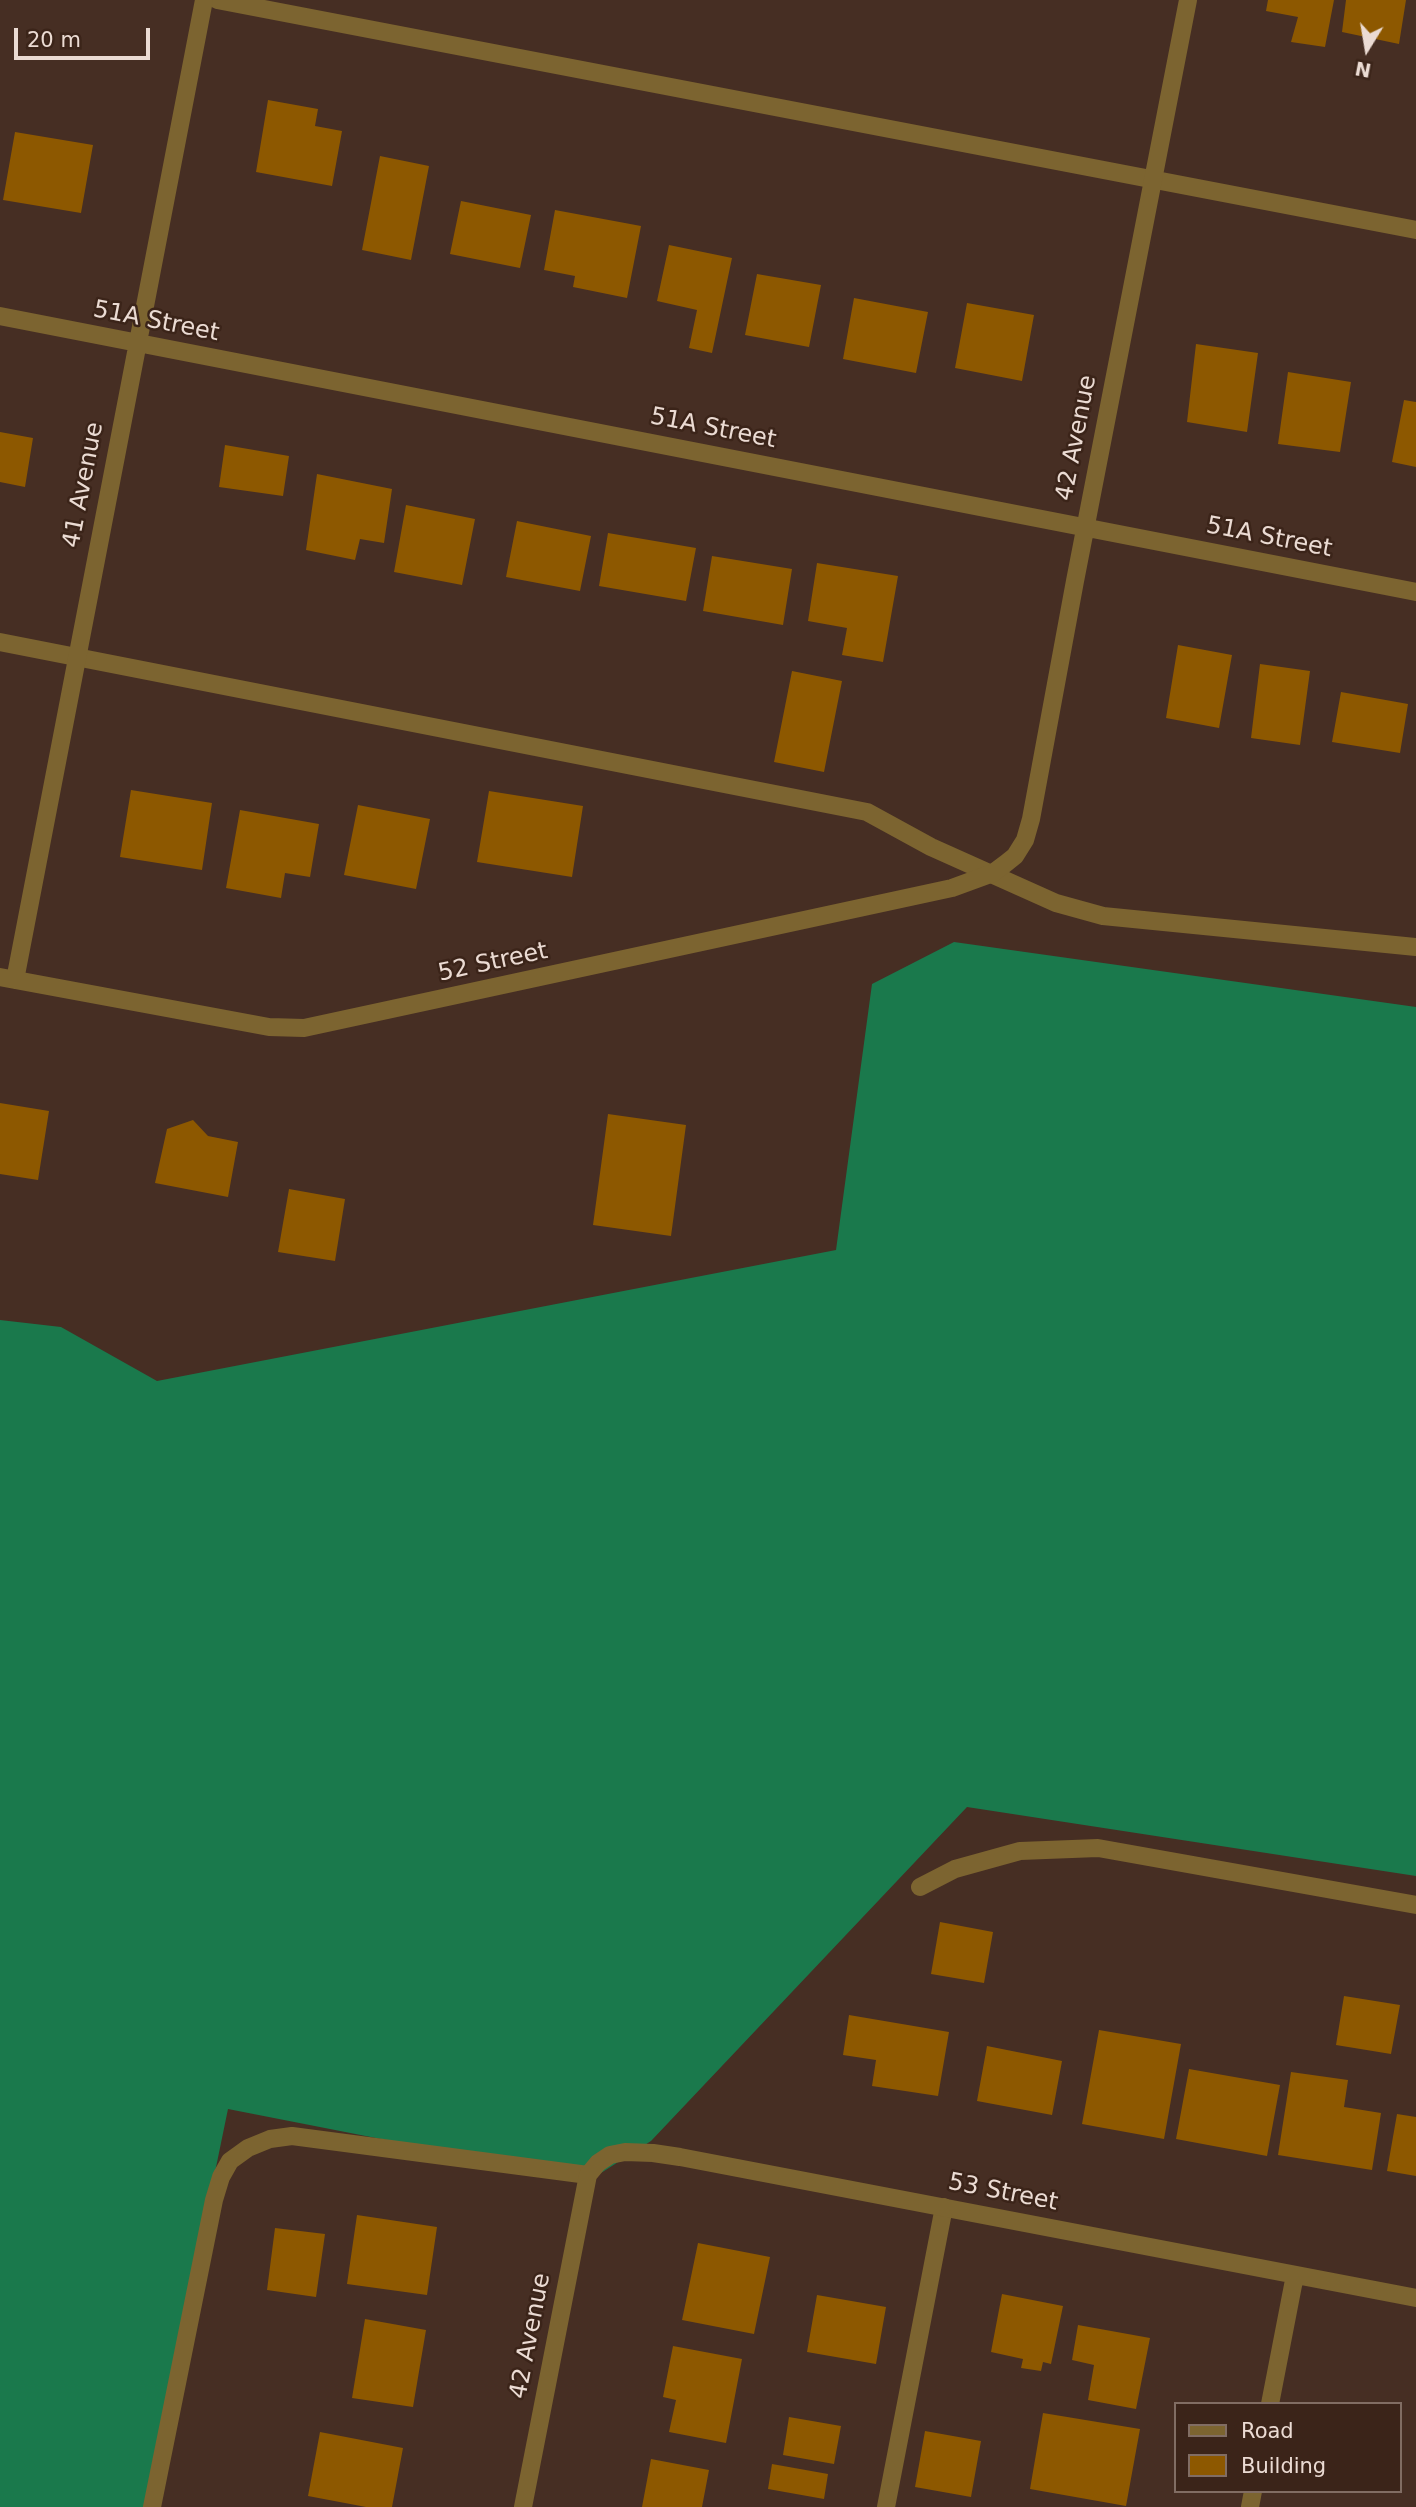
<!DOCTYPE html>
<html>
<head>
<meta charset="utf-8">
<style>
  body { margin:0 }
  #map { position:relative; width:1416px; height:2507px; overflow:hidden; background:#462e23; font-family:"DejaVu Sans",sans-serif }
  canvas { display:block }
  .legend { position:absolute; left:1174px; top:2402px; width:228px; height:91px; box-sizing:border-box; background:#3b2419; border:2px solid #816d63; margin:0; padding:9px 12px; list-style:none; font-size:21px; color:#ebdbd3 }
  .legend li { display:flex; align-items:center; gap:14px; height:35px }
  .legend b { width:35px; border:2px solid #816d63 }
  .north { position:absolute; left:1332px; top:14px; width:70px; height:70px; -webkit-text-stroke:5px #3b2419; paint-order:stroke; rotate:191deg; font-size:19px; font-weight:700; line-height:28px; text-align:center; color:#ebdbd3 }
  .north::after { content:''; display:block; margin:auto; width:24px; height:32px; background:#ebdbd3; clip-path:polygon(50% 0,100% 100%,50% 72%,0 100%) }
  .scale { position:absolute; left:14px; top:28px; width:136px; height:32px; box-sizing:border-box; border:4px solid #ebdbd3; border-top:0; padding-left:9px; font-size:21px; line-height:24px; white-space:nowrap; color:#ebdbd3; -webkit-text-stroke:5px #3b2419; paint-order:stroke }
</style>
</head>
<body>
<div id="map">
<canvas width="1416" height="2507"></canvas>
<ul class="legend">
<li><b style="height:9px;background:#7c6430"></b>Road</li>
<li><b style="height:19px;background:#8d5800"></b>Building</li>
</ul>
<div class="north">N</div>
<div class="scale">20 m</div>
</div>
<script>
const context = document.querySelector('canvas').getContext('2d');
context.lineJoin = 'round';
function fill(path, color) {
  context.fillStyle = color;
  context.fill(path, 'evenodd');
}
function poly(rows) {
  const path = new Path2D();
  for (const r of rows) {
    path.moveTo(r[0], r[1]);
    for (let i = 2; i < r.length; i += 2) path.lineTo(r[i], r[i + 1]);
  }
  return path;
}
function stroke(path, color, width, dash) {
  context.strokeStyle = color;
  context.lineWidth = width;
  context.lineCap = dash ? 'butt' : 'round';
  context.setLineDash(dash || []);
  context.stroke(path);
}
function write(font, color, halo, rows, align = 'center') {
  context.font = font + ' "DejaVu Sans",sans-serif';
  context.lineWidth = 5;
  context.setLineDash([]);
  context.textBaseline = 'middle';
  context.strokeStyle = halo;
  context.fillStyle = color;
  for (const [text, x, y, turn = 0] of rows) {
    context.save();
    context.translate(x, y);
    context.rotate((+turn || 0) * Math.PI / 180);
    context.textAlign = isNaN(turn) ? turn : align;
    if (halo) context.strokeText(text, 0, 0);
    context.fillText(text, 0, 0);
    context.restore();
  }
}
fill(poly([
  [954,942,1416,1007,1416,1876,967,1807,651,2141,590,2180,228,2109,146,2507,0,2507,0,1320,61,1327,157,1381,836,1250,872,984]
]), '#1a794c');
fill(poly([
  [1268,0,1334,0,1325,47,1291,42,1298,17,1266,11],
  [1346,0,1406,0,1399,44,1342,32],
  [268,100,318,109,315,126,342,131,332,186,256,172],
  [15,132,93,145,81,213,3,200],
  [380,156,429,166,411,260,362,250],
  [461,201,531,215,520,268,450,254],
  [555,210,641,226,627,298,573,287,575,276,544,270],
  [669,245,732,258,712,353,689,348,697,310,657,301],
  [757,274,821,285,809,347,745,335],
  [854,298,928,312,916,373,843,359],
  [967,303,1034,315,1022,381,955,368],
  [1196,344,1258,353,1247,432,1187,422],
  [1288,372,1351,382,1340,452,1278,444],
  [1404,400,1416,402,1416,467,1392,462],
  [0,432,33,438,25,487,0,482],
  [225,445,289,456,283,496,219,487],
  [317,474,392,489,384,543,360,539,355,560,306,550],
  [406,505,475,519,462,585,394,572],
  [517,521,591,536,580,591,506,577],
  [608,533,696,548,686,601,599,586],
  [712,556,792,569,783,625,703,611],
  [817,563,898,576,883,662,842,655,847,628,808,621],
  [1178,645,1232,655,1219,728,1166,718],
  [1260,664,1310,671,1300,745,1251,738],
  [792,671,842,681,824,772,774,762],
  [1341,692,1408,704,1400,753,1332,742],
  [131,790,212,803,202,870,120,857],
  [489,791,583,806,572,877,477,862],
  [358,805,430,819,416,889,344,875],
  [240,810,319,824,310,877,285,873,281,898,226,888],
  [0,1103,49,1111,38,1180,0,1174],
  [608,1114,686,1125,671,1236,593,1225],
  [193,1120,208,1136,238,1142,228,1197,155,1183,167,1129],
  [289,1189,345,1199,335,1261,278,1252],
  [940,1922,993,1932,984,1983,931,1974],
  [1344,1996,1400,2005,1391,2054,1336,2045],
  [849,2015,949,2032,938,2096,872,2086,876,2060,843,2055],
  [1099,2030,1181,2044,1164,2139,1082,2124],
  [987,2046,1062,2061,1052,2115,977,2101],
  [1189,2069,1280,2085,1267,2156,1176,2139],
  [1291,2072,1348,2080,1344,2107,1381,2113,1372,2170,1278,2155],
  [1397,2114,1416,2117,1416,2176,1387,2171],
  [357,2215,437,2227,427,2295,347,2284],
  [275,2228,325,2234,316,2297,267,2290],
  [698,2243,770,2257,754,2334,682,2320],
  [1002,2294,1063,2306,1051,2364,1043,2362,1041,2371,1021,2368,1023,2359,991,2352],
  [817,2295,886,2307,876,2364,807,2352],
  [365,2319,426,2330,413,2407,352,2398],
  [1078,2325,1150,2338,1136,2409,1088,2400,1094,2365,1072,2360],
  [673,2346,742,2359,726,2443,669,2432,676,2400,663,2397],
  [1043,2413,1140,2429,1126,2506,1030,2489],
  [789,2417,841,2426,834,2464,783,2455],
  [925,2431,981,2441,971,2497,915,2487],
  [320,2432,403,2448,392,2507,366,2507,308,2496],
  [651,2459,709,2470,702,2507,642,2507],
  [772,2464,828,2474,824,2499,768,2489]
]), '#8d5800');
stroke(poly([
  [217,0,1416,230],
  [0,642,867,812,931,847,1056,903,1103,916,1416,947],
  [920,1887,955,1869,1020,1851,1098,1848,1416,1905],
  [152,2507,214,2200,221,2177,230,2161,248,2148,270,2139,292,2136,588,2175],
  [886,2507,944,2207]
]), '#7c6430', 18);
stroke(poly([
  [0,316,1416,592],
  [0,977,269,1027,304,1028,952,888,993,873,1005,864,1015,856,1025,840,1031,819,1075,581,1188,0],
  [15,980,204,0],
  [1270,2404,1295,2275],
  [523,2507,588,2175,598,2163,610,2155,625,2152,653,2153,680,2157,1416,2298],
  [1250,2507,1253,2491]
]), '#7c6430', 18);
write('24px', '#ebdbd3', '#3b2419', [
  ["51A Street",156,322,11],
  ["51A Street",713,429,11],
  ["42 Avenue",1077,438,-79],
  ["41 Avenue",84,485,-79],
  ["51A Street",1269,538,11],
  ["52 Street",493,963,-12],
  ["53 Street",1003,2193,11],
  ["42 Avenue",531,2336,-79]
]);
</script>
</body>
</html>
